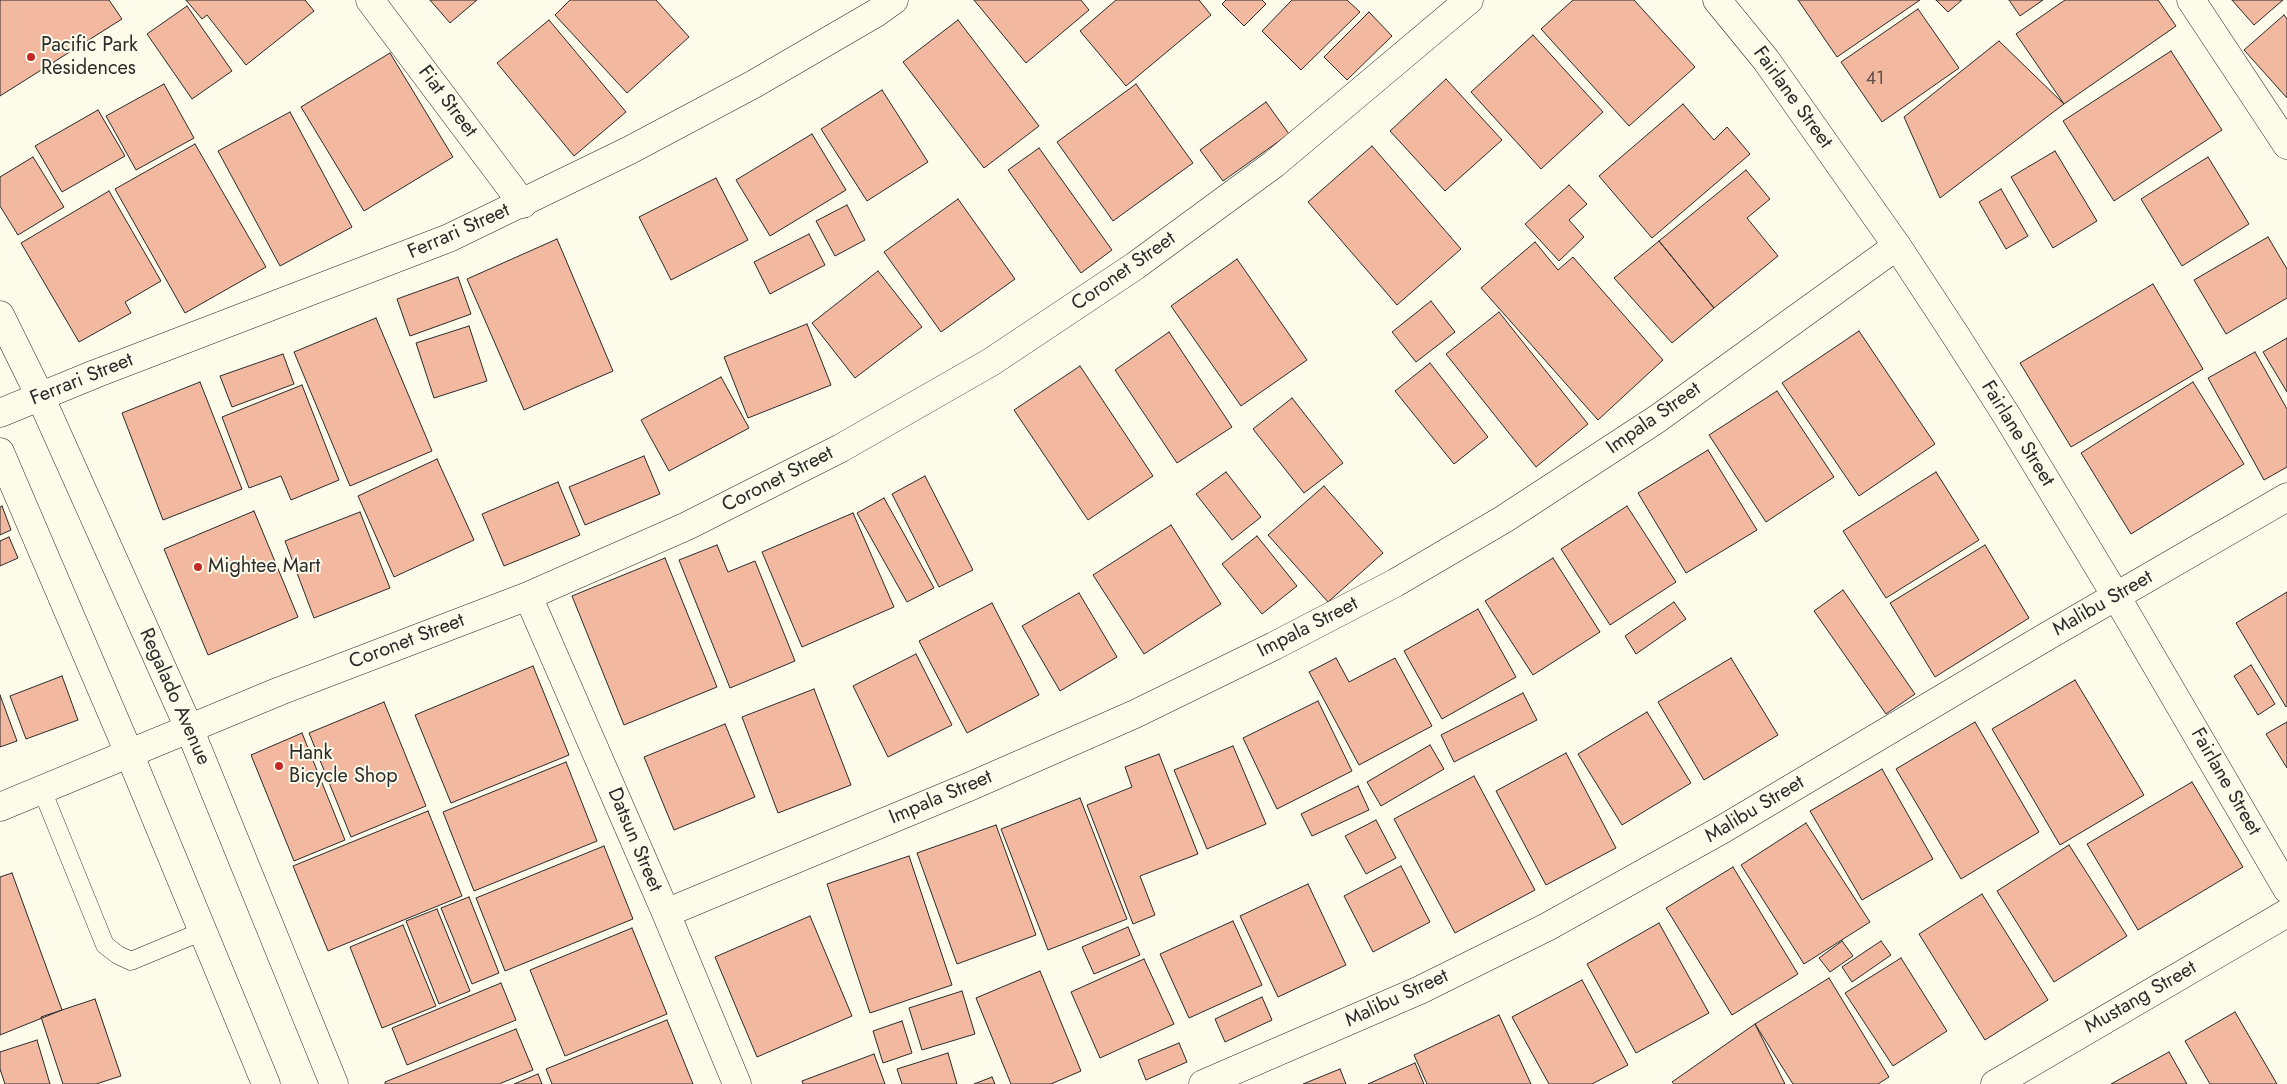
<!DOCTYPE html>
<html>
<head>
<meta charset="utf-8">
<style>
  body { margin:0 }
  canvas { display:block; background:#fdfbea }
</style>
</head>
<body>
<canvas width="2287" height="1084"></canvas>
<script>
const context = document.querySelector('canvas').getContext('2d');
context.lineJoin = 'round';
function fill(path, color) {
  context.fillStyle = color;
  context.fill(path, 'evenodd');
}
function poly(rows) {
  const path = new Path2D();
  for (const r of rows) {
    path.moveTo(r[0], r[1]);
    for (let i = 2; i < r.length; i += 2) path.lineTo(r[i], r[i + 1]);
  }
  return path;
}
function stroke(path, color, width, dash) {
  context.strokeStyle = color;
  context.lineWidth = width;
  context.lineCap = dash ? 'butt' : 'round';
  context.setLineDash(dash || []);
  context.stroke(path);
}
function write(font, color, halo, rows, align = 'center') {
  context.font = font + ' Jost,sans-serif';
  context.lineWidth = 4;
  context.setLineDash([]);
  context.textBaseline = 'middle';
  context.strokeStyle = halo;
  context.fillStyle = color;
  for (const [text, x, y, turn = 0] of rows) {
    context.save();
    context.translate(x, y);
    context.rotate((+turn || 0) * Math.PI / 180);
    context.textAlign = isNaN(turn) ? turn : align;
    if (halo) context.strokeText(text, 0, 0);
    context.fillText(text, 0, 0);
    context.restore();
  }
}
const building = poly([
  [0,0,109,0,122,19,0,96,0,0],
  [186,0,305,0,314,11,246,65,207,15,202,19,186,0],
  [430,0,477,0,450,23,430,0],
  [570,0,656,0,689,37,627,93,555,15,570,0],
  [974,0,1081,0,1089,10,1026,63,974,0],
  [1116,0,1199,0,1211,15,1126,86,1080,31,1116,0],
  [1226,0,1262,0,1266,4,1244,26,1222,4,1226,0],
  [1292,0,1347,0,1360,12,1301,70,1262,31,1292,0],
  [1573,0,1634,0,1695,67,1629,126,1541,29,1573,0],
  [1798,0,1920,0,1837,57,1798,0],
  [1936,0,1962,0,1948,12,1936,0],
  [2009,0,2043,0,2020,16,2009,0],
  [2065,0,2158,0,2176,26,2064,104,2016,34,2065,0],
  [2232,0,2283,0,2254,25,2232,0],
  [187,6,232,71,192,99,147,34,187,6],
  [1918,9,1959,68,1882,122,1841,62,1918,9],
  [1369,12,1392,36,1347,80,1324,57,1369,12],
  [2284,15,2287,19,2287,98,2244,50,2284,15],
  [549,20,626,112,574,156,497,63,549,20],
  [958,20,1039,126,984,168,903,62,958,20],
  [1533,35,1603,112,1541,169,1471,92,1533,35],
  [1999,41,2064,104,1940,198,1904,117,1999,41],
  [2171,51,2222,130,2114,201,2063,121,2171,51],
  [390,53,453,157,364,211,301,107,390,53],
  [1446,79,1502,140,1445,191,1390,131,1446,79],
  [164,84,194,138,136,170,106,116,164,84],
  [1136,84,1193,163,1113,221,1057,142,1136,84],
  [882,90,928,162,867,201,821,129,882,90],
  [1266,102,1289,134,1223,181,1200,150,1266,102],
  [1683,104,1714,140,1727,127,1750,154,1652,238,1599,176,1683,104],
  [98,110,125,156,62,192,35,146,98,110],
  [290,112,352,227,280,266,218,151,290,112],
  [812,134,846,190,770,236,736,180,812,134],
  [195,144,266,267,185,313,115,189,195,144],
  [1372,146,1461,249,1397,305,1308,202,1372,146],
  [1039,148,1112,250,1081,273,1008,170,1039,148],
  [2055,151,2097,221,2053,248,2011,177,2055,151],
  [33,157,64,207,18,235,0,206,0,177,33,157],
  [2208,157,2249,224,2182,266,2141,199,2208,157],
  [1746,170,1770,199,1747,218,1778,256,1714,308,1659,241,1746,170],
  [716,178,748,240,671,280,639,217,716,178],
  [1569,185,1587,204,1569,220,1584,237,1559,261,1525,224,1569,185],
  [2001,189,2028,236,2006,249,1979,202,2001,189],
  [109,191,161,281,125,302,131,313,79,342,21,243,109,191],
  [958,199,1015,279,941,332,884,252,958,199],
  [847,205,865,240,835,256,816,221,847,205],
  [809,234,825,265,770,294,754,262,809,234],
  [2268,237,2287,269,2287,298,2226,334,2194,280,2268,237],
  [557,239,613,371,524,410,467,279,557,239],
  [1659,241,1714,308,1672,343,1614,278,1659,241],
  [1535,242,1558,270,1573,257,1663,360,1598,420,1481,288,1535,242],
  [1237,259,1307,360,1241,406,1171,306,1237,259],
  [878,271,922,327,855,378,812,323,878,271],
  [458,277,471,314,410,336,397,299,458,277],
  [2153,284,2203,369,2071,447,2020,363,2153,284],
  [1431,301,1455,332,1416,362,1392,332,1431,301],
  [1499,312,1588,424,1536,467,1446,354,1499,312],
  [376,318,432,451,350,486,294,352,376,318],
  [807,324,831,385,748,418,724,357,807,324],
  [469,326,487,381,434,398,416,343,469,326],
  [1859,331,1935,444,1859,496,1782,383,1859,331],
  [1169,332,1232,427,1177,463,1115,370,1169,332],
  [2287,338,2287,392,2263,352,2287,338],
  [2255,352,2287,409,2287,467,2264,480,2208,378,2255,352],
  [283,354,294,384,232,407,220,376,283,354],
  [1430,363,1488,437,1454,464,1395,391,1430,363],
  [1080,366,1153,476,1088,520,1014,410,1080,366],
  [721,377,749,428,669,471,641,420,721,377],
  [200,382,242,489,163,520,122,413,200,382],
  [2193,382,2244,464,2131,534,2081,453,2193,382],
  [302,385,339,480,291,500,281,476,249,488,222,417,302,385],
  [1777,391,1834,477,1766,522,1709,435,1777,391],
  [1292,398,1343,463,1304,493,1253,429,1292,398],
  [1708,450,1757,530,1686,573,1638,493,1708,450],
  [644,456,660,494,585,525,569,487,644,456],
  [437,459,474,540,394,577,358,496,437,459],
  [1226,472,1261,517,1232,540,1196,494,1226,472],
  [1936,472,1979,540,1886,598,1843,531,1936,472],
  [925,476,973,570,939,587,892,494,925,476],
  [558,482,580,535,504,566,482,514,558,482],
  [1324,486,1383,553,1328,602,1268,535,1324,486],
  [884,498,934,588,907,602,857,513,884,498],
  [2,506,11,530,0,535,0,507,2,506],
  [1627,506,1676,582,1610,625,1561,549,1627,506],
  [254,511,298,617,208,655,164,549,254,511],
  [360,512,390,588,314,618,285,541,360,512],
  [853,513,894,607,802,647,762,552,853,513],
  [1171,525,1221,604,1144,654,1093,575,1171,525],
  [1257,536,1297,586,1262,614,1222,564,1257,536],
  [9,537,18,558,0,566,0,541,9,537],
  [717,545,728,572,755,561,795,661,730,688,679,560,717,545],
  [1985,545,2029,618,1935,677,1890,603,1985,545],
  [665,558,717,687,624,725,572,596,665,558],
  [1553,558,1600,632,1533,675,1485,601,1553,558],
  [1843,590,1915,694,1886,714,1814,611,1843,590],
  [2287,592,2287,706,2286,707,2236,623,2287,592],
  [1079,593,1117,657,1060,691,1022,626,1079,593],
  [1674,602,1686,619,1636,654,1625,636,1674,602],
  [992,603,1039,695,967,733,919,641,992,603],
  [1478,609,1516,677,1442,719,1404,651,1478,609],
  [916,654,952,725,888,757,853,686,916,654],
  [1336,658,1349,682,1395,658,1432,726,1359,765,1309,672,1336,658],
  [1731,658,1778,735,1704,780,1658,702,1731,658],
  [2251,665,2275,704,2258,715,2234,676,2251,665],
  [533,666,569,755,451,803,415,715,533,666],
  [62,676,78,720,26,739,10,696,62,676],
  [2075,680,2144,795,2060,845,1992,729,2075,680],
  [814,689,851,785,778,813,742,717,814,689],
  [1523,693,1537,720,1454,762,1441,735,1523,693],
  [0,695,17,741,0,747,0,695],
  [1318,701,1352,771,1277,809,1243,738,1318,701],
  [384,702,426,806,351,837,309,733,384,702],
  [1647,712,1691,783,1622,825,1578,754,1647,712],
  [1975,722,2039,832,1961,879,1896,769,1975,722],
  [2287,722,2287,768,2266,734,2287,722],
  [725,724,755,797,674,830,644,757,725,724],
  [302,733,345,840,294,861,251,755,302,733],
  [1430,745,1444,769,1381,806,1367,782,1430,745],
  [1233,746,1266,824,1207,849,1174,770,1233,746],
  [1566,753,1616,848,1546,885,1496,791,1566,753],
  [1159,754,1198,854,1140,876,1155,915,1133,924,1087,805,1132,787,1125,767,1159,754],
  [566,762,597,841,474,891,443,812,566,762],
  [1882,769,1933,859,1862,900,1810,811,1882,769],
  [1474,776,1535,890,1455,933,1394,819,1474,776],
  [2192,782,2243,867,2138,930,2087,844,2192,782],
  [1358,786,1369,810,1312,836,1301,814,1358,786],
  [1080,798,1127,919,1048,950,1001,829,1080,798],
  [428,811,462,896,328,951,293,866,428,811],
  [1376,820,1396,858,1366,874,1345,836,1376,820],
  [1806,823,1870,922,1804,964,1741,865,1806,823],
  [996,825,1036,935,957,964,917,853,996,825],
  [2069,845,2127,936,2054,982,1997,891,2069,845],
  [604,846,633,919,505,971,476,898,604,846],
  [909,856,952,985,870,1013,827,884,909,856],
  [1401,866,1430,922,1373,952,1344,896,1401,866],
  [1733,867,1798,974,1732,1015,1666,908,1733,867],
  [12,873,62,1010,0,1035,0,877,12,873],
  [1308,884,1346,965,1278,997,1240,916,1308,884],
  [1982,894,2048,1000,1985,1040,1919,934,1982,894],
  [469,897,499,973,472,984,441,908,469,897],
  [437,909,470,991,439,1004,406,921,437,909],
  [810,916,852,1016,757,1057,715,957,810,916],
  [1233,921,1262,985,1189,1018,1160,954,1233,921],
  [1659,923,1709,1013,1636,1053,1587,964,1659,923],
  [403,925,436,1006,382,1028,350,947,403,925],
  [1128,927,1140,955,1094,974,1082,947,1128,927],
  [632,928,667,1014,565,1056,530,970,632,928],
  [1842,941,1853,956,1830,972,1819,958,1842,941],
  [1881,941,1891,955,1852,982,1842,967,1881,941],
  [1901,958,1947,1031,1893,1066,1845,993,1901,958],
  [1144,959,1174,1024,1100,1058,1071,992,1144,959],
  [1040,971,1081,1071,1051,1084,1011,1084,976,998,1040,971],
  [1829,978,1889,1077,1878,1084,1793,1084,1755,1024,1829,978],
  [1582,980,1628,1065,1592,1084,1549,1084,1512,1017,1582,980],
  [501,983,516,1020,407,1065,392,1028,501,983],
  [962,991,975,1034,922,1050,909,1008,962,991],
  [1262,997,1272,1020,1225,1042,1215,1019,1262,997],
  [95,999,121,1076,96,1084,63,1084,41,1017,95,999],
  [2235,1012,2277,1084,2210,1084,2185,1041,2235,1012],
  [1499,1015,1531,1084,1427,1084,1414,1055,1499,1015],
  [667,1020,693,1084,552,1084,546,1069,667,1020],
  [902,1021,912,1053,883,1063,873,1031,902,1021],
  [1755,1024,1785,1084,1674,1084,1672,1082,1755,1024],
  [516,1029,533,1070,499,1084,385,1084,385,1082,516,1029],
  [37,1040,50,1084,5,1084,0,1069,0,1052,37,1040],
  [1179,1043,1187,1062,1146,1080,1138,1060,1179,1043],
  [2169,1052,2187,1084,2111,1084,2169,1052],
  [948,1053,957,1084,902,1084,897,1069,948,1053],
  [874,1054,885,1084,803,1084,802,1081,874,1054],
  [1415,1063,1424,1084,1368,1084,1415,1063],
  [1340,1069,1346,1084,1303,1084,1340,1069],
  [538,1074,542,1084,514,1084,538,1074],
  [992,1077,995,1084,974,1084,992,1077]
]);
fill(building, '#f2b8a0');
stroke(building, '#2b2b2b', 1);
const service = poly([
  [42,790,105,945,118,955,131,961,203,931]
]);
const minor = poly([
  [370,0,523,204],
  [2191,0,2287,145],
  [0,413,95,374,449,238,630,150,754,84,876,13,894,0],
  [528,596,666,913,737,1084],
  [0,807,280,691,528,596,687,526,841,448,991,362,1135,266,1274,164,1469,0],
  [666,913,971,786,1135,714,1274,646,1395,583,1504,519,1657,419,1897,246],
  [1203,1084,1420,990,1547,927,1723,829,2044,638,2287,497],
  [1995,1084,2287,913]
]);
const tertiary = poly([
  [1717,0,1766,60,1897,246,1956,336,2007,416,2116,596,2287,889]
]);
const secondary = poly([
  [0,315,40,396,189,728,334,1084],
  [0,452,129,753,266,1084]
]);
stroke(service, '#2b2b2b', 19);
stroke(minor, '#2b2b2b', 29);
stroke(tertiary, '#2b2b2b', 29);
stroke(secondary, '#2b2b2b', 29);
stroke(service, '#fdfbea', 18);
stroke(minor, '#fdfbea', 28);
stroke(tertiary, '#fdfbea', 28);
stroke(secondary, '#fdfbea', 28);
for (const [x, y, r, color] of [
  [31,57,5,"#c62828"],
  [198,567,5,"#c62828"],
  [279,766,5,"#c62828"]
]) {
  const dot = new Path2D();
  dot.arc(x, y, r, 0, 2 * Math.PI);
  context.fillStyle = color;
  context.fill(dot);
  stroke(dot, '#fdfbea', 2);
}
write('18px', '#5d4e48', null, [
  ["41",1875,80]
]);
write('20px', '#2b2b2b', '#fdfbea', [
  ["Pacific Park",41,46],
  ["Residences",41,69],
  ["Mightee Mart",208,567],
  ["Hank",289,754],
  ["Bicycle Shop",289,777]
], 'left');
write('20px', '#2b2b2b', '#fdfbea', [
  ["Fairlane Street",1792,98,54],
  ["Fiat Street",447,102,53],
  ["Ferrari Street",459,232,-24],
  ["Coronet Street",1124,272,-35],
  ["Ferrari Street",82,380,-22],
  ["Impala Street",1654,419,-35],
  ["Fairlane Street",2017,434,58],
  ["Coronet Street",778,480,-27],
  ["Malibu Street",2103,604,-30],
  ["Impala Street",1308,628,-27],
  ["Coronet Street",407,642,-21],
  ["Regalado Avenue",174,697,66],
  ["Fairlane Street",2225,782,60],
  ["Impala Street",941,798,-23],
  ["Malibu Street",1755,810,-31],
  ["Datsun Street",634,840,67],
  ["Mustang Street",2141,998,-30],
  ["Malibu Street",1397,999,-25]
]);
</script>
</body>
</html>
